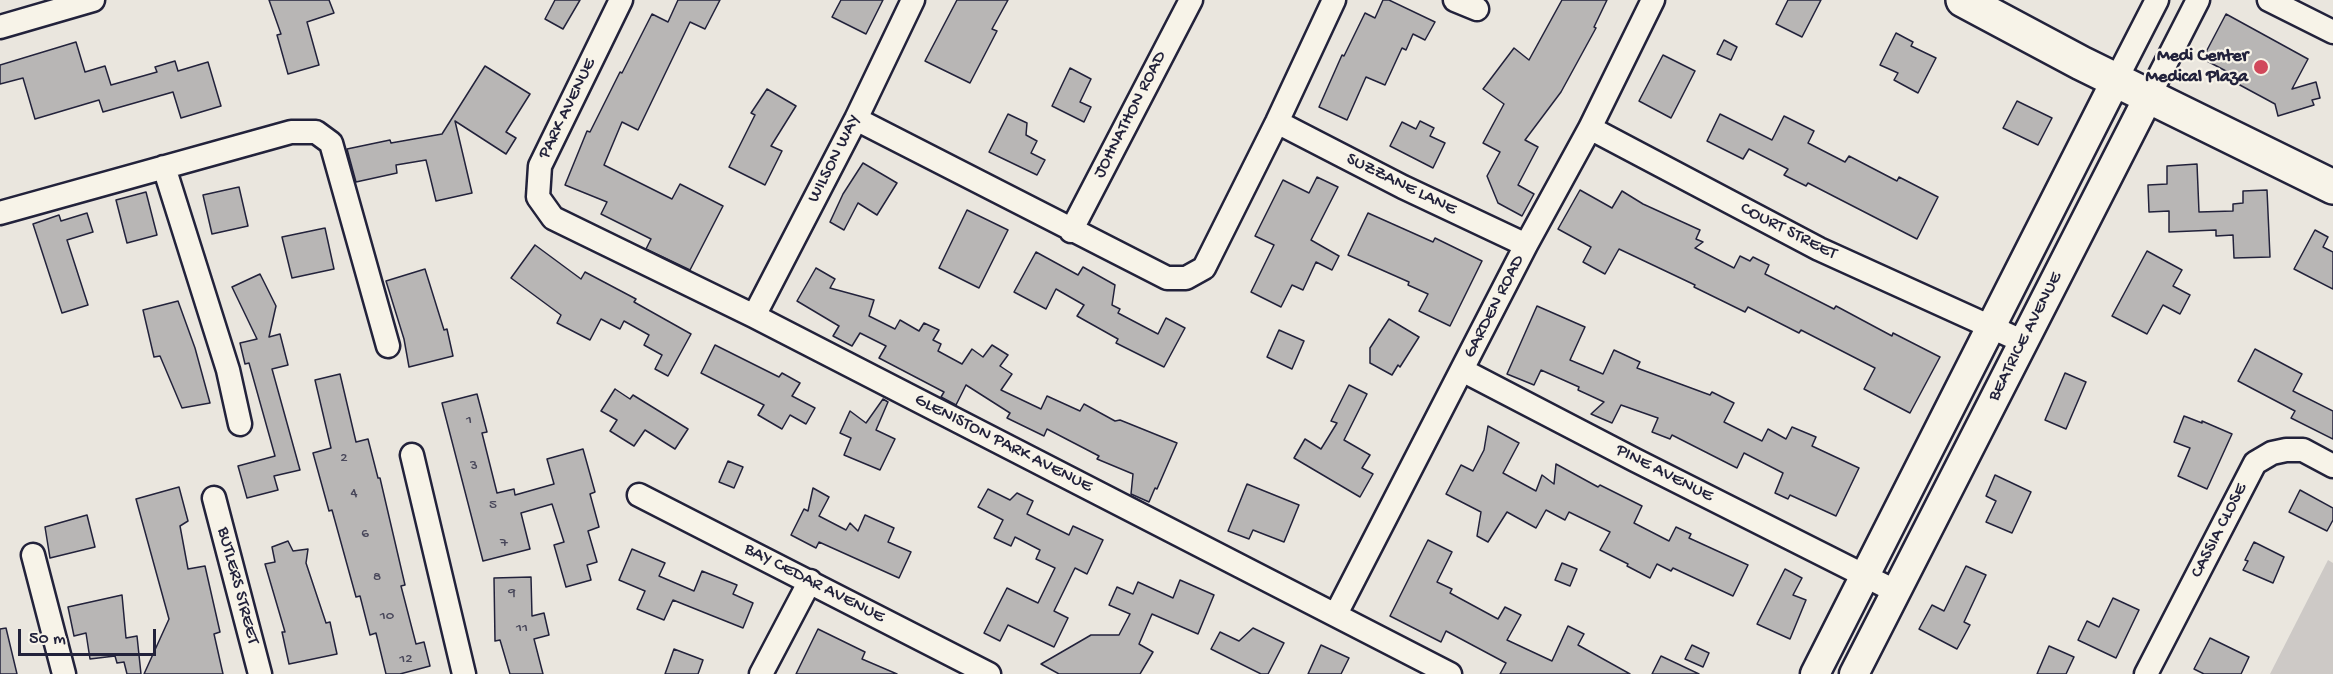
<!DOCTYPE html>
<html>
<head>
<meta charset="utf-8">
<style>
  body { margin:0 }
  #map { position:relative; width:2333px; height:674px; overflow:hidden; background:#eae6de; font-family:"Gochi Hand",sans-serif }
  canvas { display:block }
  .scale { position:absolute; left:18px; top:629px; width:138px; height:27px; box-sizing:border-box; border:3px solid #22223b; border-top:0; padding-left:8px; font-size:18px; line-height:21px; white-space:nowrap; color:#22223b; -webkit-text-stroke:4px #f7f3e8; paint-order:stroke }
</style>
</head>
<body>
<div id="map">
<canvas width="2333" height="674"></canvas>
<div class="scale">50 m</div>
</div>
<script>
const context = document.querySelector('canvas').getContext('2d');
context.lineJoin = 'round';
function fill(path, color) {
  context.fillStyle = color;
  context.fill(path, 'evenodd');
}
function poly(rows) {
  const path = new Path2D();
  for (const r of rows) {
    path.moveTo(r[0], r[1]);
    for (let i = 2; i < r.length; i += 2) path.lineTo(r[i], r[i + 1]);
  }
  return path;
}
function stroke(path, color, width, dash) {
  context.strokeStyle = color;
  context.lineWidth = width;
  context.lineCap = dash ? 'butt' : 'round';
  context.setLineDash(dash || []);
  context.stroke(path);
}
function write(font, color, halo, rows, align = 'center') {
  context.font = font + ' "Gochi Hand",sans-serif';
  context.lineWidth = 4.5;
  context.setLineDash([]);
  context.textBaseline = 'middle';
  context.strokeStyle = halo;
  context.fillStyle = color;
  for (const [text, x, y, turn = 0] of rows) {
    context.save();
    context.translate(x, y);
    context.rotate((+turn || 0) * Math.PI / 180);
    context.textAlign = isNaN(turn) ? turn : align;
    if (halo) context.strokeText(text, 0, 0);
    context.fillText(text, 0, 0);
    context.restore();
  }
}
fill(poly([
  [2328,560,2333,563,2333,674,2270,674]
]), '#cdc9c6');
const building = poly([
  [269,0,329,0,334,13,307,22,319,65,288,74,277,35,281,34,269,0],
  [555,0,580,0,563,29,545,19,555,0],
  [678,0,720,0,705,29,690,22,638,130,622,122,604,165,672,199,680,184,723,206,690,270,646,249,651,239,601,214,607,202,565,185,587,131,590,132,620,72,622,73,652,14,668,22,678,0],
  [841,0,883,0,866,34,832,17,841,0],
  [957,0,1008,0,992,29,997,31,970,83,925,61,957,0],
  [1383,0,1389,0,1435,22,1425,40,1413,34,1406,50,1402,48,1385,85,1366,77,1347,120,1319,107,1342,55,1344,56,1365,13,1375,18,1383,0],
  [1562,0,1607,0,1594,27,1596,28,1561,92,1525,140,1538,147,1518,185,1534,194,1522,216,1498,203,1487,176,1500,152,1483,143,1504,104,1483,89,1514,48,1529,60,1562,0],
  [1788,0,1821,0,1802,37,1776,24,1788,0],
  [2226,14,2308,59,2292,89,2316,82,2320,98,2312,100,2314,105,2278,116,2275,104,2238,84,2241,79,2207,61,2211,54,2206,52,2226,14],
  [1896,33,1913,42,1911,46,1936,58,1918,93,1894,80,1898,73,1880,65,1896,33],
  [1724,40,1737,47,1731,60,1717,54,1724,40],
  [76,42,85,72,105,66,111,85,157,72,155,67,175,61,178,71,208,62,221,106,181,118,173,92,103,112,99,100,35,119,23,78,0,84,0,65,76,42],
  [1663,55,1695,71,1671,118,1639,101,1663,55],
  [485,66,530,94,506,132,516,138,506,154,455,121,472,193,436,201,426,160,396,165,397,173,356,182,347,149,390,140,391,143,442,134,485,66],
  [1070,68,1091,79,1080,102,1091,107,1084,122,1052,106,1070,68],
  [767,89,796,106,771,146,782,151,765,185,729,167,755,115,751,113,767,89],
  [2017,101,2052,118,2038,145,2003,128,2017,101],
  [1008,114,1027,123,1026,135,1037,141,1031,153,1045,160,1037,175,989,152,1008,114],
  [1720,114,1772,140,1784,116,1814,131,1808,143,1845,162,1849,156,1897,181,1899,177,1938,197,1917,239,1808,183,1806,186,1784,175,1788,169,1749,149,1743,159,1707,141,1720,114],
  [1420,121,1434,128,1430,136,1445,143,1433,168,1390,146,1402,122,1416,129,1420,121],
  [863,163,897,183,877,215,858,203,844,230,830,222,843,194,863,163],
  [2197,164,2199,212,2233,211,2233,204,2243,203,2243,191,2267,190,2270,257,2234,258,2233,235,2216,236,2216,230,2169,232,2169,211,2149,212,2148,185,2167,184,2167,166,2197,164],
  [1317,177,1338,187,1311,240,1339,256,1332,270,1316,262,1303,290,1292,285,1281,307,1251,292,1274,245,1255,236,1283,180,1309,193,1317,177],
  [239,187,248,226,212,234,203,195,239,187],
  [1580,190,1612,208,1622,191,1643,204,1700,230,1696,239,1703,242,1695,248,1734,268,1740,256,1750,261,1753,257,1769,265,1765,274,1834,309,1836,306,1892,336,1893,333,1940,357,1910,413,1864,389,1875,368,1801,330,1799,333,1748,307,1745,312,1694,287,1695,285,1619,249,1605,274,1583,262,1591,247,1558,229,1580,190],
  [146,192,157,235,127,243,116,200,146,192],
  [967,210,1008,230,979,288,939,268,967,210],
  [87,213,93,232,67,240,88,305,62,313,33,224,59,215,61,221,87,213],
  [1368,213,1433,242,1435,238,1482,261,1450,326,1419,311,1428,294,1408,285,1409,282,1348,255,1368,213],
  [325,228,334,269,292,278,282,237,325,228],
  [2315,230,2328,237,2323,247,2333,252,2333,289,2294,269,2315,230],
  [535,245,581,279,585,272,636,299,634,302,691,334,668,376,655,369,662,355,644,345,649,335,624,321,620,329,601,319,590,340,557,323,561,315,511,278,535,245],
  [2147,251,2182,270,2173,286,2190,295,2180,314,2163,305,2147,334,2112,316,2147,251],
  [1036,252,1078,275,1083,267,1115,285,1112,305,1120,309,1118,313,1158,334,1166,318,1185,328,1164,367,1116,343,1118,339,1077,316,1084,305,1056,289,1046,309,1014,292,1036,252],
  [816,268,835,279,830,288,874,300,869,316,895,329,900,320,919,331,924,323,939,330,933,340,941,344,938,351,962,364,972,349,983,357,992,345,1008,355,1000,366,1012,374,1001,390,1041,409,1047,396,1080,411,1084,404,1115,421,1120,420,1177,443,1157,489,1155,488,1149,502,1131,494,1133,474,1097,459,1099,456,1047,429,1044,436,1007,418,1010,413,966,385,956,405,941,397,944,392,879,358,886,346,860,333,852,346,833,336,839,326,797,301,816,268],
  [425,269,444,330,447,329,453,356,409,367,404,339,386,281,425,269],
  [260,274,276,306,269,337,280,334,288,365,272,369,300,470,274,476,278,490,247,498,238,466,275,456,249,363,245,364,240,343,257,339,232,287,260,274],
  [178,301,195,348,210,403,182,408,160,356,154,357,143,310,178,301],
  [1537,306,1585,327,1570,360,1603,374,1614,350,1640,362,1637,368,1710,395,1712,392,1734,403,1724,422,1762,441,1768,429,1786,439,1792,427,1816,437,1812,446,1859,468,1836,516,1790,495,1788,499,1775,493,1783,473,1744,453,1737,468,1672,435,1670,439,1652,432,1658,418,1621,405,1612,423,1591,414,1604,402,1578,390,1579,387,1541,370,1534,385,1507,374,1537,306],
  [1389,319,1419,337,1400,367,1398,365,1392,375,1370,363,1370,348,1389,319],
  [1279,330,1304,341,1292,369,1267,357,1279,330],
  [715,345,779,377,782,373,800,383,792,396,815,408,806,424,790,415,782,429,758,415,764,405,701,373,715,345],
  [2255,349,2302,374,2293,391,2333,411,2333,439,2291,418,2295,411,2238,381,2255,349],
  [2065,373,2086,382,2066,429,2045,420,2065,373],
  [340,374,356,442,368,439,378,478,380,478,405,585,401,586,416,644,424,642,430,666,400,674,386,674,376,633,370,635,360,596,356,597,332,510,329,511,313,453,331,448,315,380,340,374],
  [1349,385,1367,394,1344,440,1370,455,1362,468,1373,474,1360,497,1294,458,1305,439,1321,449,1337,423,1331,421,1349,385],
  [615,389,630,399,633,395,688,429,675,449,645,430,634,446,610,431,617,420,601,411,615,389],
  [477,394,487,432,482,433,497,493,514,489,515,495,554,484,547,459,583,449,595,492,590,494,599,527,588,531,597,562,587,565,591,580,566,587,554,545,564,542,552,504,521,513,530,549,483,561,442,403,477,394],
  [883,399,888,402,876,430,895,439,880,470,844,455,851,438,840,433,850,411,866,423,883,399],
  [2184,416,2202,423,2202,421,2232,434,2207,489,2178,476,2190,448,2174,442,2184,416],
  [1488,426,1519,443,1503,473,1536,491,1542,475,1554,484,1556,464,1598,487,1600,485,1642,506,1634,523,1669,541,1676,527,1691,534,1689,538,1748,565,1733,596,1673,568,1671,571,1657,564,1650,578,1627,566,1628,564,1600,550,1610,532,1569,512,1565,520,1546,510,1536,528,1507,512,1488,542,1477,536,1481,512,1446,494,1461,465,1473,471,1484,450,1488,426],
  [728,461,743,467,734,488,719,482,728,461],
  [1995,475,2031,492,2012,533,1986,522,1996,501,1986,496,1995,475],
  [1247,484,1299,505,1284,542,1253,530,1249,539,1228,531,1247,484],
  [179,487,188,521,180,526,188,569,205,566,220,632,214,634,223,674,144,674,169,619,136,499,179,487],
  [813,488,829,497,819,516,846,530,850,523,858,531,865,515,894,528,888,542,911,552,899,578,819,542,816,548,791,535,804,509,808,511,813,488],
  [988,489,1010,500,1017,493,1033,501,1027,514,1069,535,1073,526,1103,540,1087,574,1075,568,1054,611,1068,618,1054,647,1008,625,1000,641,984,633,1007,588,1038,603,1055,568,1036,559,1040,550,1015,537,1011,546,994,538,1003,520,978,507,988,489],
  [2300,490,2333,508,2333,520,2327,531,2289,512,2300,490],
  [87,515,95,547,50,558,45,527,87,515],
  [1428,540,1452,552,1437,582,1452,589,1450,593,1498,619,1505,607,1521,615,1507,640,1552,661,1568,626,1584,634,1578,645,1630,674,1500,674,1506,663,1446,631,1441,642,1390,616,1428,540],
  [288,541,293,551,308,549,306,563,326,623,330,622,337,654,289,664,282,632,285,632,265,564,275,562,272,547,288,541],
  [2254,542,2284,557,2273,583,2243,570,2248,561,2245,560,2254,542],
  [632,549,665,563,659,576,694,591,702,571,737,585,733,594,753,603,743,628,673,600,664,620,637,609,645,591,619,580,632,549],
  [1562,563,1577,569,1570,586,1555,580,1562,563],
  [1966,566,1986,575,1964,622,1970,625,1957,649,1919,629,1932,605,1944,611,1966,566],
  [1785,569,1802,578,1793,595,1806,600,1790,639,1757,624,1785,569],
  [531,577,532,616,544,613,549,635,534,639,543,674,510,674,500,640,495,641,494,578,531,577],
  [1180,580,1214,595,1198,634,1152,614,1139,644,1153,652,1140,674,1059,674,1041,664,1091,635,1119,635,1130,614,1109,605,1117,587,1133,594,1138,582,1173,598,1180,580],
  [122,595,126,638,137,636,141,674,127,674,124,662,117,663,115,656,90,659,86,633,74,636,68,607,122,595],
  [2113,598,2139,610,2116,658,2078,640,2087,621,2099,627,2113,598],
  [6,628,17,674,0,674,0,629,6,628],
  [1253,628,1284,643,1268,674,1261,674,1211,649,1220,632,1239,641,1253,628],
  [818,629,865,652,862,659,897,674,796,674,818,629],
  [2210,638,2249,657,2241,674,2204,674,2194,669,2210,638],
  [1321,645,1349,658,1341,674,1308,674,1321,645],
  [1692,645,1709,653,1703,667,1685,659,1692,645],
  [2049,646,2074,657,2066,674,2037,674,2049,646],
  [674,649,703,660,698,674,665,674,674,649],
  [1661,656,1699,674,1652,674,1661,656]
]);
fill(building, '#b8b6b5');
stroke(building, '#22223b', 1.5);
const minor = poly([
  [621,0,540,166,538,197,553,218,754,316,1450,674],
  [1455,0,1477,9],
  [2269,0,2333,32],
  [0,27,93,0],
  [2116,80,2157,0],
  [2149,96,2198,0],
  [856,119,1167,278,1186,278,1204,268,1277,122,1334,0],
  [1277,122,1403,187,1526,245],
  [1590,128,1819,249,2024,342],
  [164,167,228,370,240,424],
  [0,213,291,132,316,132,331,143,388,346],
  [1071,231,1191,0],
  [754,316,856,119,913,0],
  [1462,370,1635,460,1897,592],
  [412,455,464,674],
  [639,495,989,674],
  [214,498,260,674],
  [33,555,64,674],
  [1336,614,1526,245,1590,128,1653,0],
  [761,674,810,581],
  [2146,674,2255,463,2272,453,2286,450,2303,450,2333,466]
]);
const major = poly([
  [1815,674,2116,80],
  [1854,674,2149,96]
]);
const highway = poly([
  [1963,0,2081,63,2333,187]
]);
stroke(minor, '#22223b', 27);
stroke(major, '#22223b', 33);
stroke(highway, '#22223b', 38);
stroke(minor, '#f7f3e8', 22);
stroke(major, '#f7f3e8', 28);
stroke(highway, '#f7f3e8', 33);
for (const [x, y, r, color] of [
  [2261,67,8,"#d1495b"]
]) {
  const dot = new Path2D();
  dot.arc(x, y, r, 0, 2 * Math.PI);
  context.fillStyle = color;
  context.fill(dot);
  stroke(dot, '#f7f3e8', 2);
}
write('15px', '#48475a', null, [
  ["1",469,421],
  ["2",344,459],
  ["3",474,467],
  ["4",354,494],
  ["5",493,506],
  ["6",365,535],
  ["7",504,544],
  ["8",377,578],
  ["9",512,594],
  ["10",387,617],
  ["11",522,629],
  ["12",406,660]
]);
write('bold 18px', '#22223b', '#f7f3e8', [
  ["Medi Center",2248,57],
  ["Medical Plaza",2248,78]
], 'right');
write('18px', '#22223b', '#f7f3e8', [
  ["PARK AVENUE",568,109,-64],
  ["JOHNATHON ROAD",1131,115,-63],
  ["WILSON WAY",835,159,-63],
  ["SUZZANE LANE",1401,185,26],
  ["COURT STREET",1788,232,27],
  ["GARDEN ROAD",1495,307,-63],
  ["BEATRICE AVENUE",2026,337,-63],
  ["GLENISTON PARK AVENUE",1003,444,27],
  ["PINE AVENUE",1664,474,27],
  ["CASSIA CLOSE",2220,531,-63],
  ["BAY CEDAR AVENUE",814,584,27],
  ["BUTLERS STREET",237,586,75]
]);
</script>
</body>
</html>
